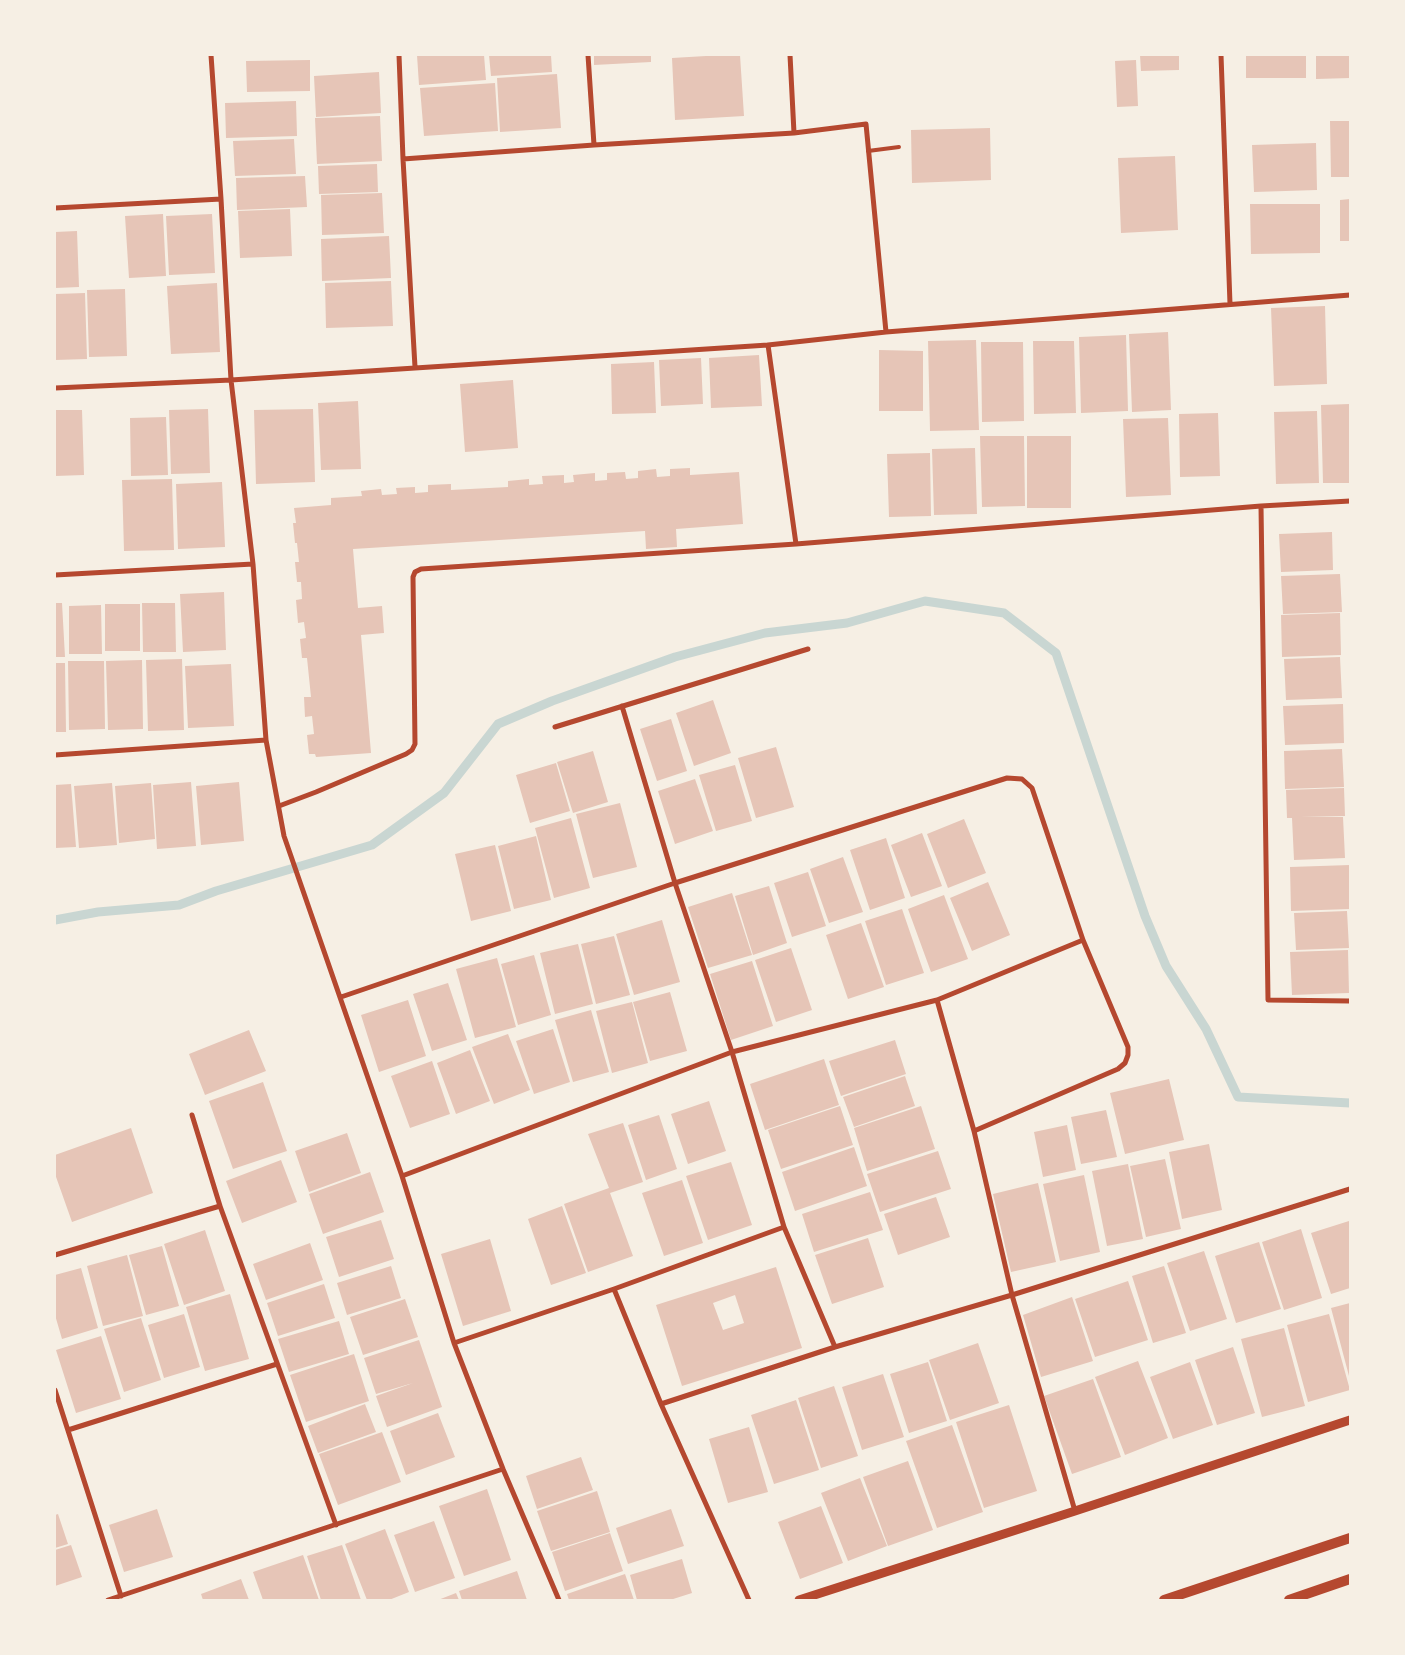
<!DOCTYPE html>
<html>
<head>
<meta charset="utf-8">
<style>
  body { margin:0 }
  #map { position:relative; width:1405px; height:1655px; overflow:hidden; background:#f6efe4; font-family:Lato,sans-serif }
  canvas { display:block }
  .frame { position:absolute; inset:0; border:56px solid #f6efe4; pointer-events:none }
</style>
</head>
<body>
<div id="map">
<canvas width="1405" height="1655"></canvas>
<div class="frame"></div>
</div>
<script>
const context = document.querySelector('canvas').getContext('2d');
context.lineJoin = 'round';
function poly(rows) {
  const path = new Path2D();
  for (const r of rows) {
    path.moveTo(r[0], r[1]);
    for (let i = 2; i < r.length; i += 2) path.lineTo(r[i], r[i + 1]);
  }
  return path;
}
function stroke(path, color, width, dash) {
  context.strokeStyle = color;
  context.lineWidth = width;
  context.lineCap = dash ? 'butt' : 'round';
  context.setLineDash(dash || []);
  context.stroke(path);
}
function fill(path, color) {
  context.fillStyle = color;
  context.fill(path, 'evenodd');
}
stroke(poly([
  [55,920,98,912,179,905,216,891,372,845,444,793,498,724,552,701,675,657,765,633,847,623,925,601,1004,613,1056,653,1145,916,1166,966,1206,1029,1238,1097,1350,1103]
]), '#c9d6d2', 9);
fill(poly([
  [417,55,484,55,486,80,419,85],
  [489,55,551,55,552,72,491,76],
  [594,55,651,55,651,62,594,65],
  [723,55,740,55,744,116,675,120,672,58],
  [1140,55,1179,55,1179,70,1141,71],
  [1246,55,1306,55,1306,78,1246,78],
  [1316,55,1350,55,1350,78,1316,79],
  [310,60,310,91,247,92,246,61],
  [1136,60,1138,106,1117,107,1115,61],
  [379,72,381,113,316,117,314,76],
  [557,74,561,128,500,132,497,78],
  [495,83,498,131,424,136,420,88],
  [296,101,297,136,226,138,225,103],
  [380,116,382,161,317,164,315,118],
  [1330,121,1350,121,1350,177,1331,177],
  [990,128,991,180,912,183,911,130],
  [294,139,296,174,235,176,233,141],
  [1316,143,1317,190,1254,192,1252,145],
  [1175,156,1178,230,1121,233,1118,158],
  [377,164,378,192,319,194,318,166],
  [305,176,307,207,237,210,236,178],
  [382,193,384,233,322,235,321,195],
  [1350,199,1350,241,1340,241,1340,200],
  [1250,204,1320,204,1320,253,1251,254],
  [290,209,292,256,240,258,238,211],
  [163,214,166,276,129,278,125,216],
  [212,214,215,273,169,275,166,216],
  [77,231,79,287,55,288,55,232],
  [389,236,391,278,322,281,321,239],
  [391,281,393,326,326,328,325,283],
  [217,283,220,352,171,354,167,286],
  [125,289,127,356,89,357,87,290],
  [85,293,87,359,55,360,55,294],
  [1325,306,1327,384,1274,386,1271,308],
  [1168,332,1171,410,1132,412,1129,334],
  [1126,335,1128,411,1081,413,1079,337],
  [976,340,979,430,930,431,928,341],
  [1033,341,1074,341,1076,413,1034,414],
  [981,342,1023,342,1024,421,982,422],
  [879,350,923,351,923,411,879,411],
  [759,355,762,406,711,408,709,358],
  [701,358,703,404,661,406,659,360],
  [654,362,656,413,612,414,611,364],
  [513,380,518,448,465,452,460,384],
  [358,401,361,469,321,470,318,403],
  [1350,404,1350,483,1323,483,1321,405],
  [208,409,210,473,171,474,169,410],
  [313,409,315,482,256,484,254,410],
  [55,410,82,410,84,475,55,476],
  [1317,411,1319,483,1276,484,1274,412],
  [1218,413,1220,476,1180,477,1179,414],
  [166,417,168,475,131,476,130,418],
  [1168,418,1171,495,1126,497,1123,419],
  [980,436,1024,436,1025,506,982,507],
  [1027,436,1071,436,1071,508,1027,508],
  [975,448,977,514,934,515,932,449],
  [930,453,931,516,889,517,887,454],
  [690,468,690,475,739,472,743,524,676,529,677,547,646,549,645,531,353,549,358,608,382,606,384,633,361,635,371,753,316,757,315,754,309,754,307,735,314,734,312,716,305,717,304,697,311,697,307,658,302,658,300,639,306,638,304,622,298,623,296,600,302,599,301,582,297,582,295,562,299,562,297,543,295,543,293,523,296,523,294,508,331,505,331,498,362,496,361,491,381,489,382,495,397,494,396,488,415,487,415,493,428,492,428,485,451,484,451,490,508,487,508,481,529,479,529,485,543,484,542,476,564,475,564,483,574,482,573,475,595,473,595,481,607,480,607,473,625,472,626,479,638,478,638,471,656,469,657,477,670,476,670,469],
  [172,479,174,550,124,551,122,480],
  [222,482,225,547,178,549,176,484],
  [1332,532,1333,570,1281,572,1279,534],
  [1340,574,1342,612,1283,614,1281,576],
  [224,592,226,650,183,652,180,594],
  [55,603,62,603,65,657,55,657],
  [142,603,175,603,176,652,143,652],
  [105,604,140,604,140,651,105,651],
  [101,605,102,654,69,654,69,606],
  [1340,613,1341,655,1282,657,1281,615],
  [1340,657,1342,698,1286,700,1284,659],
  [182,659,184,730,148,731,146,660],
  [142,660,143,729,108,730,106,661],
  [68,661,104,661,105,729,69,730],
  [55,663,65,663,66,732,55,732],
  [231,664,234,726,188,728,185,666],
  [713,700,731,753,694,766,676,713],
  [1343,704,1344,743,1285,745,1283,706],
  [671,719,687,771,657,781,640,729],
  [776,747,794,807,756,818,738,758],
  [1342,749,1344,787,1285,789,1284,751],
  [593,751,608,802,573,813,557,762],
  [556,763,570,811,530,823,516,775],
  [735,765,752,821,716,831,699,775],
  [695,779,713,831,675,844,658,791],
  [191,782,196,846,157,849,153,785],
  [239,782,244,841,201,845,196,786],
  [112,783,117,845,79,848,74,786],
  [151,783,155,839,119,843,115,786],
  [71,784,76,847,55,848,55,785],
  [1344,788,1345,816,1301,817,1343,817,1345,858,1294,860,1292,818,1287,818,1286,790],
  [620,803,637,867,593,878,576,814],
  [571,818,590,888,554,898,535,828],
  [964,819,986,873,948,888,927,834],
  [922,833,942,886,911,897,891,845],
  [536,836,551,900,514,909,498,846],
  [886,838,905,898,870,910,850,850],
  [495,845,511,911,471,921,455,854],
  [843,857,863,912,829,923,810,869],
  [1350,865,1350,909,1291,911,1290,867],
  [808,872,826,926,792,937,774,883],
  [988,882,1010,935,972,951,950,898],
  [769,886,787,943,753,955,735,896],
  [732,893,752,955,708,968,688,907],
  [944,895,968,959,931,972,908,909],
  [902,909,924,973,886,985,865,921],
  [1347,911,1349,948,1296,950,1294,913],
  [662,920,680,982,634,995,616,934],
  [861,923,884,987,848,999,826,935],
  [614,936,630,995,596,1004,581,944],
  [578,944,593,1004,555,1014,540,953],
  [791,948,812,1010,776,1022,755,960],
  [1348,950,1349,993,1292,995,1290,952],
  [534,955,551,1015,518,1025,501,964],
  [497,958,516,1027,475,1038,456,969],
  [752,961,773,1026,731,1040,710,974],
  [448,983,467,1040,432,1051,413,994],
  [670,992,687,1051,650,1061,633,1002],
  [408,1000,426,1056,379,1072,361,1015],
  [632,1002,648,1063,612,1073,596,1011],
  [591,1010,609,1072,573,1082,555,1020],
  [553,1029,570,1082,534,1094,516,1041],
  [249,1030,266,1071,205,1095,189,1054],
  [508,1034,530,1090,494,1104,472,1047],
  [895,1040,906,1074,841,1096,829,1061],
  [470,1050,490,1101,456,1114,437,1063],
  [824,1059,839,1105,765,1130,750,1084],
  [432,1061,450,1114,410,1128,391,1076],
  [905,1076,915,1106,854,1127,843,1097],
  [1169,1079,1184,1140,1125,1154,1110,1093],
  [263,1082,287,1151,233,1169,209,1101],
  [709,1101,726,1151,688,1164,671,1114],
  [840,1106,853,1145,781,1169,768,1130],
  [921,1106,935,1149,867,1171,854,1128],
  [1106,1110,1117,1157,1081,1164,1071,1117],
  [659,1115,677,1169,646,1180,628,1125],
  [623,1123,643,1182,610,1193,633,1256,588,1272,564,1204,609,1188,588,1134],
  [1067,1125,1076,1170,1043,1177,1034,1132],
  [131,1128,153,1193,72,1222,55,1174,55,1155],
  [347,1133,361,1173,309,1192,295,1151],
  [1209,1144,1222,1210,1182,1219,1169,1152],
  [854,1147,867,1186,795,1211,782,1172],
  [938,1151,951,1189,880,1212,867,1174],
  [1165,1159,1181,1229,1146,1237,1130,1166],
  [281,1160,297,1202,242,1223,226,1181],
  [731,1162,752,1225,708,1240,686,1176],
  [1128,1164,1143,1239,1107,1246,1092,1171],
  [370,1172,384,1212,323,1234,309,1194],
  [1084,1175,1100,1252,1060,1261,1043,1184],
  [682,1180,703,1243,664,1256,642,1193],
  [1038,1183,1056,1262,1011,1272,993,1194],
  [870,1192,883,1230,814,1252,802,1214],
  [936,1197,950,1237,898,1255,884,1214],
  [562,1206,586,1273,551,1285,528,1219],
  [381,1220,394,1259,339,1277,326,1237],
  [1349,1221,1350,1288,1331,1294,1311,1233],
  [1301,1229,1322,1298,1284,1310,1262,1242],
  [205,1230,225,1291,184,1305,164,1244],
  [868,1238,884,1287,832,1304,815,1255],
  [490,1239,511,1311,463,1326,441,1254],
  [1259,1242,1281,1309,1236,1323,1215,1256],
  [310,1243,323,1280,266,1300,253,1264],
  [162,1246,179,1306,146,1315,129,1255],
  [1204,1251,1227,1319,1190,1331,1167,1263],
  [127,1255,143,1316,103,1326,87,1266],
  [391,1266,401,1298,347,1315,337,1283],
  [1164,1266,1186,1333,1153,1343,1132,1276],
  [776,1267,802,1348,682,1386,656,1305],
  [735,1295,744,1323,723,1330,713,1303],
  [81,1268,98,1328,62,1339,55,1315,55,1275],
  [1128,1281,1148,1340,1095,1357,1075,1299],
  [324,1284,335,1318,278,1336,267,1303],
  [230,1294,249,1359,205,1371,186,1307],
  [1072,1297,1093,1361,1041,1377,1023,1315],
  [405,1299,418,1337,363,1355,350,1317],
  [1350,1303,1350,1376,1349,1376,1331,1308],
  [184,1314,200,1367,164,1378,148,1325],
  [1329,1314,1350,1390,1308,1402,1287,1325],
  [141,1318,161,1380,124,1392,104,1329],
  [339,1321,349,1354,289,1372,278,1339],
  [1284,1328,1305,1406,1262,1417,1241,1339],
  [101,1336,121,1399,76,1413,56,1350],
  [419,1340,442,1407,387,1427,376,1396,413,1383,376,1394,364,1358],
  [978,1343,999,1403,950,1420,929,1360],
  [1233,1347,1255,1413,1217,1425,1195,1360],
  [354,1354,369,1401,306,1422,290,1375],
  [1138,1361,1168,1438,1125,1455,1095,1377],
  [928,1362,947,1421,909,1433,890,1374],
  [1190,1362,1213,1425,1173,1439,1150,1377],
  [883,1374,904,1437,862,1450,842,1387],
  [1093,1379,1121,1457,1072,1474,1044,1396],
  [834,1386,858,1456,821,1468,798,1398],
  [796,1400,819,1470,774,1484,751,1415],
  [365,1404,376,1432,318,1453,308,1426],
  [1009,1405,1037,1491,984,1508,956,1422],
  [438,1413,455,1457,406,1475,390,1431],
  [952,1425,983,1512,937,1528,906,1441],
  [749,1427,768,1492,728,1503,709,1439],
  [382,1432,401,1482,338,1505,319,1454],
  [581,1457,593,1490,537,1509,526,1476],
  [908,1461,933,1530,888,1546,863,1477],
  [860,1478,887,1546,848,1561,821,1493],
  [487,1489,511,1560,464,1576,439,1506],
  [597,1491,610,1532,551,1551,537,1511],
  [821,1506,843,1563,800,1579,778,1522],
  [157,1509,173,1557,124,1572,109,1525],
  [671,1509,684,1546,628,1564,616,1528],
  [58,1514,68,1544,55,1548,55,1515],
  [434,1521,455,1578,415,1592,394,1535],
  [385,1529,409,1592,389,1600,367,1600,345,1544],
  [610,1533,623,1571,565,1591,552,1552],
  [71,1545,82,1577,55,1586,55,1550],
  [342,1545,361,1600,321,1600,307,1556],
  [303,1555,319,1600,263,1600,253,1572],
  [682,1559,692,1593,670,1600,637,1600,630,1575],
  [517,1571,527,1600,462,1600,459,1591],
  [625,1574,634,1600,569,1600,567,1594],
  [241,1579,249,1600,203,1600,201,1594],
  [456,1593,459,1600,438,1600]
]), '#e6c5b7');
stroke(poly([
  [868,151,899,147]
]), '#b5482f', 4);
stroke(poly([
  [211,55,221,199,231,380,253,564,266,740,284,836,402,1176,454,1343,503,1469,559,1600],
  [399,55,403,159,415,367],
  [588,55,594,145],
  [790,55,794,133],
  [1221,55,1230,304],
  [403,159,594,145,794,133,866,124,886,332],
  [55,208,221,199],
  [768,345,796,544,1261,506,1350,501],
  [55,388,231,380,768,345,886,332,1350,295],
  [1261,506,1268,1000,1350,1001],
  [55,575,253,564],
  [622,706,675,883,732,1052,784,1227,835,1347],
  [555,727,808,649],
  [55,755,266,740],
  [279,806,316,792,406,754,412,750,415,744,413,577,415,572,421,569,796,544],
  [341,997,675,883,1007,778,1022,779,1032,788,1083,940,1128,1047,1128,1055,1125,1063,1118,1069,974,1131],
  [937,1000,974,1131,1012,1295,1075,1511],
  [192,1115,220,1206,336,1525],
  [402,1176,732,1052,937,1000,1083,940],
  [55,1255,220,1206],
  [454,1343,614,1289],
  [55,1390,121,1596],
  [661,1404,835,1347,1012,1295,1350,1189],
  [68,1430,277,1364],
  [108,1600,503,1469],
  [749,1600,661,1404,614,1289,784,1227]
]), '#b5482f', 5);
stroke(poly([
  [799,1600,1075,1511,1350,1420]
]), '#b5482f', 9);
stroke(poly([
  [1164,1600,1350,1538],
  [1289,1600,1350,1579]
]), '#b5482f', 10);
</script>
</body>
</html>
